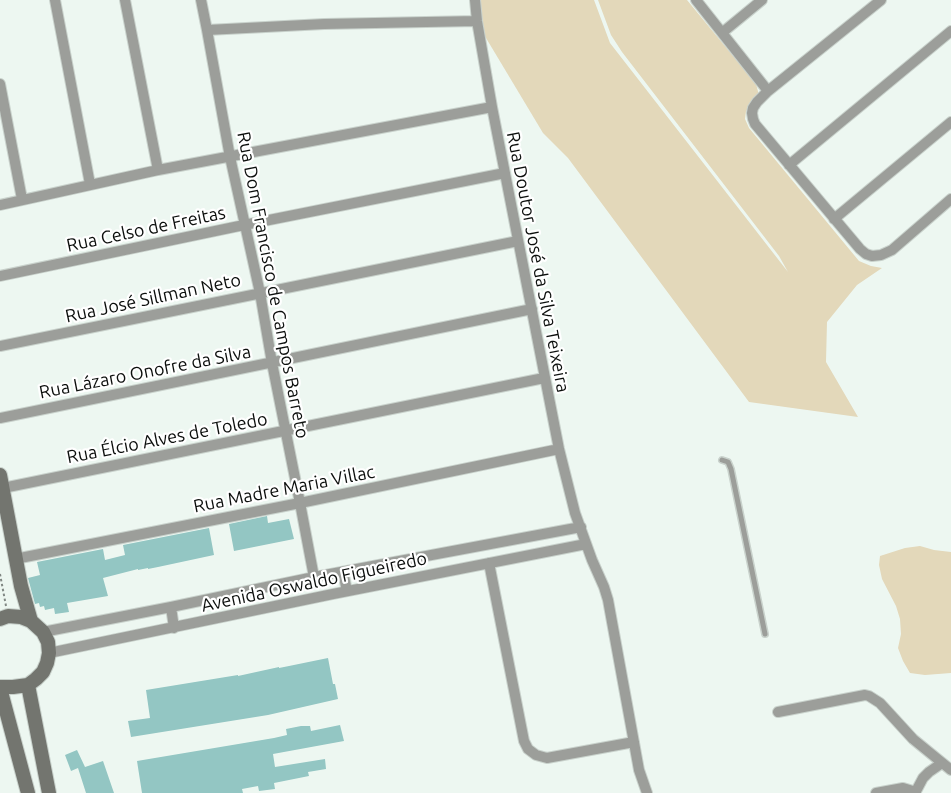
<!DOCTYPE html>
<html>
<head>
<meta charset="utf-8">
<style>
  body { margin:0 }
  canvas { display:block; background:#edf7f1 }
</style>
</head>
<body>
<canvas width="951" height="793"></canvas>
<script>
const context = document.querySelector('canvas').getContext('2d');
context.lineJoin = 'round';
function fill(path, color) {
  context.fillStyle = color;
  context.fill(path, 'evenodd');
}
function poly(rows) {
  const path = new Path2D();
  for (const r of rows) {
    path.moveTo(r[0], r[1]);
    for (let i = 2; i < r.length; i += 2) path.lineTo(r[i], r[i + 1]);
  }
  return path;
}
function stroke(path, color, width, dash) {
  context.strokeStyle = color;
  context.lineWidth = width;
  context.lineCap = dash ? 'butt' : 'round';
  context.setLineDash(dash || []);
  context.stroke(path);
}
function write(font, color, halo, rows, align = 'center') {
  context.font = font + ' Ubuntu,sans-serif';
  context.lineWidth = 4.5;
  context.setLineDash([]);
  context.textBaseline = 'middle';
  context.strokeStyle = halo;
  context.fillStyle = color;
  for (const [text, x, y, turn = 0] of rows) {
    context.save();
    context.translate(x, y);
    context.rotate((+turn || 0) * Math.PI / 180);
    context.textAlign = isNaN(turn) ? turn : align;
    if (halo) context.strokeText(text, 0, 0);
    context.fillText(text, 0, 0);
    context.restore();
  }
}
fill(poly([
  [478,0,594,0,610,43,788,272,779,256,622,52,611,35,598,0,687,0,756,84,759,95,755,102,746,111,745,119,749,128,859,261,871,266,882,268,857,285,827,322,826,362,858,417,749,402,568,158,543,133,480,28],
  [920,546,934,550,951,552,951,673,925,675,910,673,903,661,898,648,901,634,900,619,896,606,882,579,879,565,880,556,905,548]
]), '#e3d8ba');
fill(poly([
  [267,516,268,523,289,519,294,539,234,551,229,524],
  [209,528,214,555,158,567,148,569,148,568,138,570,138,569,103,578,108,596,67,603,69,612,55,614,54,608,45,610,44,606,40,607,39,603,35,604,28,578,40,575,37,562,103,549,105,560,125,555,123,545],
  [328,658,333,684,335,684,338,699,268,715,131,737,128,721,150,718,146,690,238,675,238,676,279,667,279,668,289,666],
  [340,725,344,741,273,754,275,767,325,759,326,769,308,772,309,776,274,783,275,789,259,791,258,786,242,789,243,793,142,793,137,761,274,738,287,735,286,729,301,726,310,726,311,731],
  [77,750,85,767,103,761,114,793,86,793,78,768,71,771,65,755]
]), '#93c6c3');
const service = poly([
  [722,460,728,462,731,469,765,634]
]);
const minor = poly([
  [55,0,90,184],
  [125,0,158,170],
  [201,0,207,30,230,157,260,293,272,363,300,503,314,577],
  [475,0,477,21,492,107,559,449,575,513,592,560,604,587,608,600,639,770,647,793],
  [696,0,768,91],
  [881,0,768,91,757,102,753,108,752,113,753,119,755,124,860,249,866,254,872,256,881,255,892,250,951,199],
  [207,30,324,24,477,21],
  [723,32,762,0],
  [0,84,22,199],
  [789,165,951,31],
  [0,205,158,170,492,107],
  [834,219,951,122],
  [0,276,244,225,505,173],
  [0,346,518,241],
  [0,418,532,309],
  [3,488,544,378],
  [15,559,300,503,559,449],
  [489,563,524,741,528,749,536,755,547,758,634,742],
  [343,572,347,591],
  [171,607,174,628],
  [43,632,171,607,314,577,581,527],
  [49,653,333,594,586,544],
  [778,712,865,695,869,696,880,703,913,739,951,770],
  [876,793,903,788,916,792],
  [915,793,923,778,929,772,942,763]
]);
const secondary = poly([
  [0,475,21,586,31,621],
  [0,619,8,616,21,617,31,621,43,632,48,642,49,653,47,663,43,672,36,679,28,685,13,687,0,687],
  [28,685,49,793],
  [0,688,28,793]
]);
stroke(service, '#c9d2cc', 8);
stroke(minor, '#c9d2cc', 12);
stroke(secondary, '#c9d2cc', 16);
stroke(poly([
  [0,574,6,606]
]), '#818884', 2, [2.5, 2.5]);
stroke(service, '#9c9e9a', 5);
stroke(minor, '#9c9e9a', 10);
stroke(secondary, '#73756f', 14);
write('18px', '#0b0e0c', '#fff', [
  ["Rua Celso de Freitas",146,229,-12],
  ["Rua Doutor José da Silva Teixeira",538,262,79],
  ["Rua Dom Francisco de Campos Barreto",273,285,79],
  ["Rua José Sillman Neto",153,298,-12],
  ["Rua Lázaro Onofre da Silva",145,372,-11],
  ["Rua Élcio Alves de Toledo",167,438,-11],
  ["Rua Madre Maria Villac",284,489,-11],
  ["Avenida Oswaldo Figueiredo",314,582,-12]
]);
</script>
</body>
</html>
